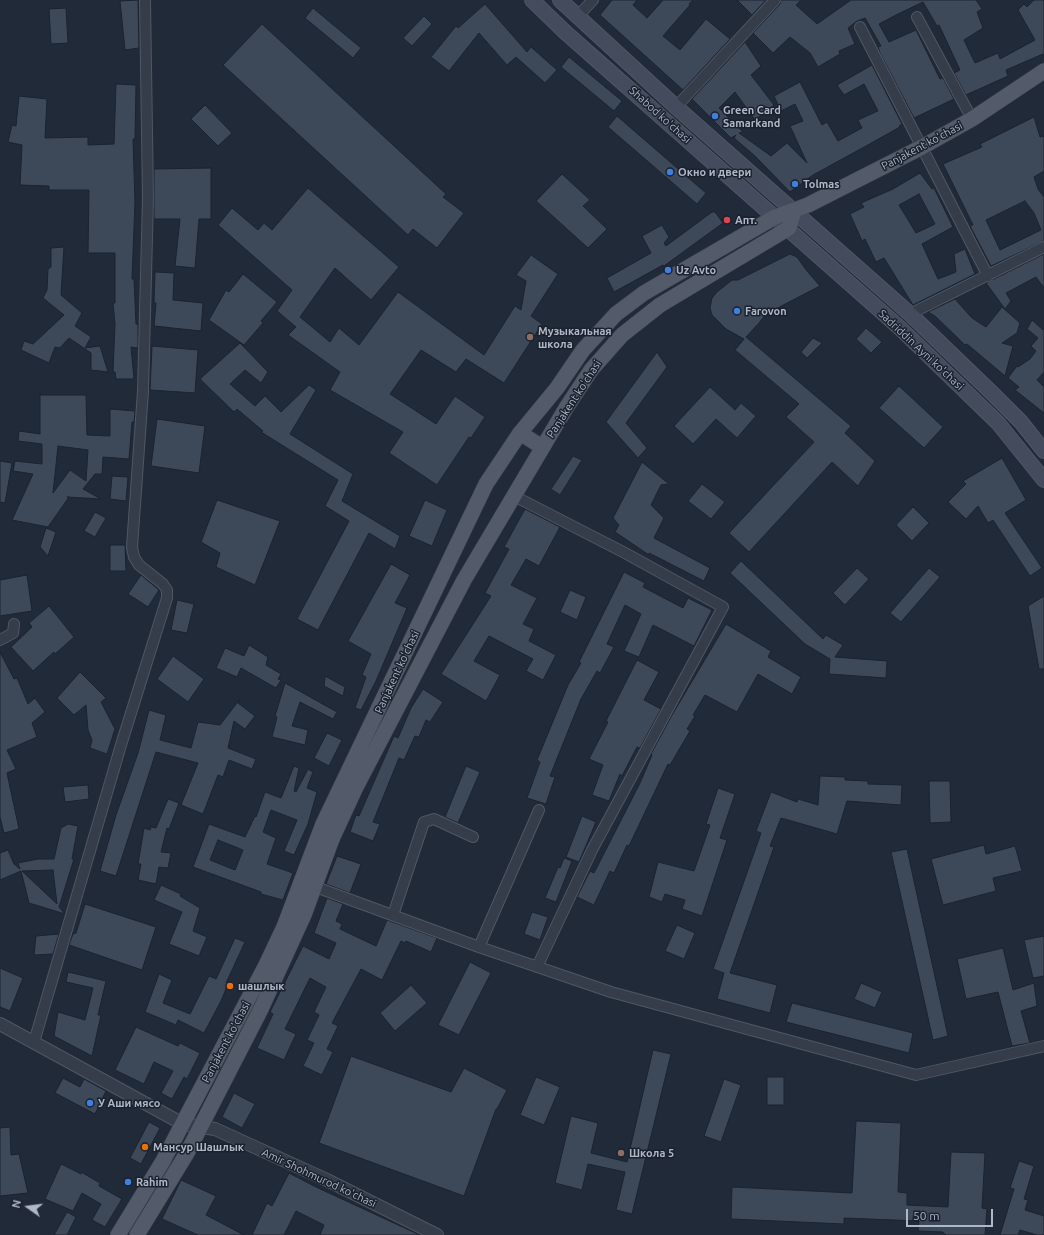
<!DOCTYPE html>
<html>
<head>
<meta charset="utf-8">
<style>
  body { margin:0 }
  #map { position:relative; width:1044px; height:1235px; overflow:hidden; background:#212a39; font-family:Ubuntu,sans-serif }
  canvas { display:block }
  .north { position:absolute; left:8px; top:1187px; width:40px; height:40px; -webkit-text-stroke:3px #1a212e; paint-order:stroke; rotate:284deg; font-size:11px; font-weight:700; line-height:16px; text-align:center; color:#b0b7c6 }
  .north::after { content:''; display:block; margin:auto; width:14px; height:18px; background:#b0b7c6; clip-path:polygon(50% 0,100% 100%,50% 72%,0 100%) }
  .scale { position:absolute; left:906px; top:1209px; width:87px; height:18px; box-sizing:border-box; border:2px solid #b0b7c6; border-top:0; padding-left:5px; font-size:12px; line-height:14px; white-space:nowrap; color:#b0b7c6; -webkit-text-stroke:3px #1a212e; paint-order:stroke }
</style>
</head>
<body>
<div id="map">
<canvas width="1044" height="1235"></canvas>
<div class="north">N</div>
<div class="scale">50 m</div>
</div>
<script>
const context = document.querySelector('canvas').getContext('2d');
context.lineJoin = 'round';
function fill(path, color) {
  context.fillStyle = color;
  context.fill(path, 'evenodd');
}
function poly(rows) {
  const path = new Path2D();
  for (const r of rows) {
    path.moveTo(r[0], r[1]);
    for (let i = 2; i < r.length; i += 2) path.lineTo(r[i], r[i + 1]);
  }
  return path;
}
function stroke(path, color, width, dash) {
  context.strokeStyle = color;
  context.lineWidth = width;
  context.lineCap = dash ? 'butt' : 'round';
  context.setLineDash(dash || []);
  context.stroke(path);
}
function write(font, color, halo, rows, align = 'center') {
  context.font = font + ' Ubuntu,sans-serif';
  context.lineWidth = 3;
  context.setLineDash([]);
  context.textBaseline = 'middle';
  context.strokeStyle = halo;
  context.fillStyle = color;
  for (const [text, x, y, turn = 0] of rows) {
    context.save();
    context.translate(x, y);
    context.rotate((+turn || 0) * Math.PI / 180);
    context.textAlign = isNaN(turn) ? turn : align;
    if (halo) context.strokeText(text, 0, 0);
    context.fillText(text, 0, 0);
    context.restore();
  }
}
const building = poly([
  [138,0,139,48,125,50,120,1,138,0],
  [612,0,637,0,633,5,647,18,663,0,693,0,689,4,690,5,663,36,680,50,706,19,730,39,683,90,600,15,612,0],
  [737,0,766,0,752,15,737,0],
  [781,0,801,0,796,5,817,24,851,0,976,0,982,9,977,12,983,28,964,40,975,63,998,53,1000,59,1035,40,1018,10,1024,4,1027,7,1034,0,1044,0,1044,56,1043,54,1006,70,1008,76,966,95,954,73,960,70,939,25,937,26,923,2,896,15,879,24,889,42,916,30,940,79,943,78,954,99,914,118,880,53,878,47,881,46,865,18,857,21,848,28,855,44,839,51,840,54,818,67,810,53,790,37,773,53,753,33,780,4,781,0],
  [485,4,527,52,531,47,557,70,545,83,516,57,507,65,479,33,449,71,431,57,456,26,458,28,485,4],
  [66,8,68,43,51,44,49,9,66,8],
  [313,8,361,48,353,58,305,18,313,8],
  [424,16,432,24,412,46,403,38,424,16],
  [262,24,446,194,443,197,464,213,437,248,413,229,408,235,223,65,262,24],
  [745,42,761,66,751,75,774,105,755,120,735,92,719,108,743,132,739,133,771,156,787,143,807,163,790,126,803,121,795,104,781,111,774,96,800,82,822,125,827,122,838,141,862,128,858,120,878,111,864,84,844,95,837,85,872,65,902,124,899,126,900,127,866,146,813,175,790,192,755,156,734,138,736,135,731,138,692,99,745,42],
  [569,57,622,101,614,111,561,67,569,57],
  [116,84,136,85,135,139,133,139,135,202,132,279,134,279,136,324,138,324,138,348,131,347,134,379,116,379,115,372,113,372,115,324,113,303,115,303,115,253,88,253,89,190,49,190,49,186,20,185,22,145,8,142,12,125,16,126,19,96,47,99,45,138,88,137,88,145,114,144,116,84],
  [205,105,232,133,218,146,191,119,205,105],
  [617,116,706,193,697,204,608,127,617,116],
  [1034,117,1040,137,1044,136,1044,171,1034,177,1038,189,1044,197,1044,241,991,266,970,226,973,225,943,164,982,147,980,144,1034,117],
  [1025,201,1034,213,1041,230,1000,250,986,220,1025,201],
  [211,168,211,219,199,219,195,268,175,266,180,219,154,219,154,169,211,168],
  [920,173,932,189,934,188,953,227,922,244,938,279,956,272,954,254,965,249,975,274,913,305,884,258,876,262,865,239,862,241,850,214,864,207,861,203,893,189,920,173],
  [919,194,935,224,916,233,899,205,919,194],
  [562,174,590,200,583,206,607,229,588,248,536,201,562,174],
  [308,188,399,267,371,300,335,268,300,317,330,342,339,328,359,345,398,292,484,355,515,306,521,310,526,281,516,275,531,255,558,274,531,316,542,324,504,383,466,359,456,372,421,350,390,394,436,424,455,396,485,417,471,438,469,437,437,485,389,453,403,432,330,390,340,372,288,335,296,327,277,311,292,290,218,225,232,208,258,230,264,223,272,230,308,188],
  [712,212,715,212,723,223,664,266,663,265,614,292,607,278,651,253,642,236,662,225,669,237,664,243,666,246,712,212],
  [64,247,61,295,82,313,75,326,91,337,85,348,100,346,108,372,91,370,91,353,69,338,60,348,55,347,49,363,21,350,24,341,33,344,64,315,43,298,47,290,48,269,51,267,51,248,64,247],
  [790,254,797,257,807,271,820,286,766,314,759,323,746,337,851,426,845,433,875,461,858,486,832,462,749,552,729,533,814,442,786,417,799,404,735,350,744,339,726,329,712,315,710,308,712,298,717,292,732,280,738,280,790,254],
  [1044,254,1044,288,1036,277,1006,293,1011,301,1005,309,986,283,1044,254],
  [155,272,174,273,173,300,203,303,201,331,154,326,156,303,154,303,155,272],
  [243,274,277,302,261,321,263,323,244,345,209,320,226,290,229,292,243,274],
  [955,299,972,318,986,327,1002,307,1020,323,1017,333,1002,343,1013,346,1005,376,967,344,965,345,935,316,928,312,955,299],
  [1032,320,1043,330,1044,329,1044,372,1037,380,1044,387,1044,413,1015,390,1019,387,1008,378,1017,366,1018,367,1030,359,1036,351,1031,346,1038,338,1027,329,1032,320],
  [866,328,882,342,871,353,856,339,866,328],
  [813,338,822,343,807,358,801,352,813,338],
  [240,343,268,372,261,383,245,370,230,384,255,406,265,396,281,412,309,385,316,390,290,434,353,474,342,501,400,536,395,549,369,533,318,630,297,619,349,521,325,506,338,480,261,432,263,431,237,409,234,412,200,379,240,343],
  [152,346,198,350,195,393,150,390,152,346],
  [657,352,667,367,626,423,647,448,638,458,606,422,657,352],
  [899,386,943,427,924,448,879,408,899,386],
  [710,387,735,410,741,403,756,416,737,438,716,419,693,444,674,426,710,387],
  [40,395,86,395,87,435,110,436,110,409,135,411,134,422,132,422,129,459,103,457,102,474,95,474,83,489,101,499,67,497,69,497,48,527,12,520,33,474,13,471,15,461,42,464,42,444,18,441,19,431,40,434,40,395],
  [58,446,88,450,86,481,70,470,53,493,58,446],
  [157,419,205,426,199,473,151,466,157,419],
  [573,456,582,460,560,495,551,489,573,456],
  [1002,458,1026,500,1005,513,1042,568,1030,576,993,520,988,523,978,506,966,519,948,502,966,484,963,481,1002,458],
  [0,461,12,463,5,503,0,502,0,461],
  [642,462,669,484,661,485,651,505,664,518,654,538,710,568,704,581,649,553,649,555,615,532,619,525,613,518,642,462],
  [112,476,128,477,126,501,110,499,112,476],
  [702,484,725,502,711,519,688,501,702,484],
  [217,500,280,521,255,585,216,567,220,553,201,542,217,500],
  [425,500,447,510,432,546,409,536,425,500],
  [913,507,929,523,912,541,896,525,913,507],
  [525,509,560,527,539,566,526,559,511,585,537,598,523,624,534,629,529,641,556,655,543,680,526,671,533,659,489,636,474,661,500,675,486,701,441,674,491,596,485,593,509,549,504,547,525,509],
  [95,512,106,518,95,537,84,531,95,512],
  [46,528,56,532,48,556,40,547,46,528],
  [110,545,125,545,126,571,110,571,110,545],
  [741,561,823,639,826,635,843,645,835,657,887,661,886,678,829,674,830,659,805,644,730,573,741,561],
  [391,564,410,575,395,603,407,608,376,681,361,710,355,708,366,677,362,675,371,654,348,641,391,564],
  [857,568,869,579,845,605,833,593,857,568],
  [929,568,940,577,901,622,890,613,929,568],
  [624,572,645,583,643,587,683,608,688,598,712,610,694,646,653,625,639,657,624,651,641,614,625,605,607,644,614,647,600,673,597,671,581,699,550,776,555,777,546,804,527,798,540,762,537,760,568,685,581,663,579,662,624,572],
  [27,575,32,611,0,616,0,580,27,575],
  [141,575,159,590,148,607,128,594,141,575],
  [570,590,586,597,577,620,560,612,570,590],
  [1044,596,1044,669,1039,669,1028,606,1044,596],
  [177,600,194,604,187,633,171,630,177,600],
  [49,606,74,637,55,654,54,652,33,671,11,647,32,627,29,623,49,606],
  [726,624,771,651,768,657,801,677,792,694,758,674,737,712,705,695,693,715,695,716,687,729,690,731,670,765,668,764,629,846,627,845,614,873,610,871,594,905,577,897,590,871,594,873,640,783,652,755,651,754,672,715,726,624],
  [249,645,268,657,266,665,281,674,278,679,281,680,276,688,241,668,237,677,216,668,225,648,244,656,249,645],
  [0,652,14,679,17,678,28,704,35,698,45,712,32,723,37,737,7,750,16,769,7,773,19,829,4,833,0,817,0,652],
  [173,656,204,679,188,702,157,679,173,656],
  [637,660,659,672,644,700,661,709,640,748,637,747,622,776,620,774,609,801,592,795,603,765,589,759,608,722,606,721,637,660],
  [80,672,106,698,101,702,115,729,107,754,90,748,92,740,88,730,86,705,74,715,57,698,80,672],
  [325,676,345,687,343,696,324,686,325,676],
  [285,683,337,712,333,719,300,702,292,726,308,730,305,745,272,737,277,717,275,716,285,683],
  [423,689,443,702,430,722,426,720,419,737,415,736,404,760,399,758,373,822,380,824,373,841,350,832,356,815,359,816,394,736,398,738,411,708,423,689],
  [240,699,238,703,255,716,245,729,234,721,228,748,256,759,252,769,229,760,223,777,218,775,203,814,181,805,198,763,156,752,116,876,100,871,116,815,138,753,149,710,166,715,160,740,191,748,198,722,220,725,240,699],
  [327,733,342,740,329,766,314,758,327,733],
  [294,766,299,768,294,791,296,792,308,769,313,772,307,788,317,792,308,824,294,855,284,851,297,820,271,810,263,832,276,838,267,864,293,873,283,900,261,894,261,892,193,867,209,824,245,837,255,816,256,817,265,792,281,798,294,766],
  [218,840,243,850,235,870,210,860,218,840],
  [466,766,480,772,458,823,445,817,466,766],
  [820,776,845,777,845,780,868,781,868,784,902,785,901,805,847,801,837,834,781,818,770,846,774,847,730,973,777,985,770,1013,717,999,724,973,713,969,761,833,756,831,771,792,797,802,798,799,818,805,820,776],
  [929,781,950,781,951,822,930,823,929,781],
  [88,785,89,799,65,802,63,787,88,785],
  [718,788,735,794,720,838,727,840,702,916,682,909,685,900,665,894,662,902,649,897,658,862,694,871,710,825,706,824,718,788],
  [168,799,179,803,169,829,167,828,161,852,171,853,168,868,159,867,156,884,138,880,141,864,138,864,144,828,150,830,151,827,156,828,168,799],
  [582,816,596,822,579,862,566,857,582,816],
  [68,824,78,826,72,859,74,859,59,907,65,914,29,903,21,871,0,880,0,853,8,850,14,864,20,869,18,863,38,859,54,859,61,828,68,824],
  [53,870,57,904,22,871,53,870],
  [984,845,986,854,1015,846,1022,871,993,878,996,891,943,905,931,859,984,845],
  [907,849,948,1036,933,1040,891,852,907,849],
  [337,856,361,864,350,893,326,884,337,856],
  [564,858,572,861,556,902,545,898,558,867,560,868,564,858],
  [161,885,181,894,180,896,200,908,193,931,207,937,199,956,169,944,182,912,154,900,161,885],
  [327,898,343,904,336,921,342,924,340,929,376,946,387,920,437,938,431,952,406,941,405,943,401,941,382,980,361,969,332,1023,338,1026,327,1049,333,1052,322,1075,303,1066,314,1043,307,1040,319,1015,314,1012,326,987,310,978,285,1029,296,1034,284,1060,257,1048,273,1014,270,1012,303,946,329,959,336,943,314,933,327,898],
  [85,904,156,927,142,970,69,945,73,934,76,933,85,904],
  [532,912,548,917,540,940,524,934,532,912],
  [677,925,695,933,684,959,665,951,677,925],
  [59,934,53,954,34,955,36,936,59,934],
  [1044,936,1044,976,1033,978,1024,940,1044,936],
  [235,938,245,942,226,983,228,984,221,1001,204,1033,178,1020,176,1025,145,1012,159,974,172,980,163,1003,190,1014,209,976,216,979,235,938],
  [1003,948,1013,990,1034,983,1037,1006,1021,1011,1030,1043,1012,1046,998,992,966,999,957,959,1003,948],
  [470,962,491,973,459,1035,438,1025,470,962],
  [0,968,23,978,10,1011,0,1007,0,968],
  [68,972,106,981,98,1015,101,1015,92,1056,54,1036,58,1012,85,1020,93,988,66,982,68,972],
  [861,983,882,992,875,1008,854,999,861,983],
  [411,985,427,1003,395,1031,380,1013,411,985],
  [792,1003,913,1033,909,1053,786,1022,792,1003],
  [136,1027,178,1046,180,1043,200,1053,187,1079,184,1077,172,1099,161,1093,173,1071,154,1062,144,1084,115,1070,136,1027],
  [653,1050,671,1054,632,1214,616,1210,625,1172,588,1164,582,1190,555,1183,571,1116,598,1123,591,1153,627,1162,653,1050],
  [351,1056,451,1092,464,1068,507,1090,497,1109,496,1109,464,1196,319,1143,351,1056],
  [536,1077,560,1087,544,1125,520,1115,536,1077],
  [767,1077,784,1077,784,1105,767,1105,767,1077],
  [63,1078,80,1087,84,1079,106,1091,95,1114,55,1093,63,1078],
  [724,1079,741,1085,721,1142,704,1136,724,1079],
  [234,1093,255,1104,242,1128,222,1117,234,1093],
  [856,1121,901,1123,898,1192,907,1193,907,1205,948,1207,951,1152,985,1153,982,1208,987,1209,985,1235,946,1235,943,1232,918,1231,919,1221,844,1218,844,1224,731,1219,732,1187,852,1193,856,1121],
  [149,1122,160,1128,141,1164,130,1158,149,1122],
  [10,1127,11,1155,19,1154,28,1193,0,1196,0,1128,10,1127],
  [1019,1161,1034,1166,1024,1199,1028,1200,1025,1210,1044,1216,1044,1235,1037,1235,1020,1230,1018,1235,1000,1235,1014,1189,1010,1188,1019,1161],
  [61,1164,81,1174,81,1172,100,1183,99,1186,122,1199,105,1227,92,1220,101,1204,82,1193,73,1211,45,1199,61,1164],
  [289,1173,316,1187,420,1235,320,1235,324,1225,296,1211,284,1235,252,1235,267,1203,272,1206,289,1173],
  [181,1180,216,1196,206,1215,244,1235,198,1235,162,1219,181,1180],
  [67,1212,76,1217,67,1235,54,1235,67,1212]
]);
fill(building, '#3d4859');
stroke(building, '#1c2330', 1);
const minor = poly([
  [577,17,593,0],
  [917,17,972,119],
  [860,27,988,276],
  [676,107,775,0],
  [910,314,1044,247],
  [514,496,625,553,723,607,592,850,537,967],
  [0,640,13,633,14,624],
  [313,886,479,947,611,992,916,1075,1044,1046],
  [393,915,424,822,434,819,473,837],
  [479,947,539,810],
  [34,1042,121,745,167,598,167,590,163,584,139,565,134,557,132,547,143,391,148,198,145,0]
]);
const tertiary = poly([
  [0,1024,183,1124,215,1129,327,1180,437,1235]
]);
const secondary = poly([
  [532,0,565,32,900,328,998,423,1044,480],
  [560,0,676,107,910,314,993,394,1021,422,1044,451]
]);
const primary = poly([
  [520,433,542,447],
  [118,1235,163,1161,266,965,284,927,323,824,486,484,520,433,557,388,583,350,616,314,644,293,775,217,808,205,922,147,972,119,1044,71],
  [137,1235,187,1153,261,1009,304,915,332,839,356,787,464,580,566,408,591,370,622,335,660,305,789,228,794,211]
]);
stroke(minor, '#505764', 12);
stroke(tertiary, '#505764', 14);
stroke(secondary, '#505764', 16);
stroke(primary, '#3e4553', 16);
stroke(minor, '#353c4a', 10);
stroke(tertiary, '#353c4a', 12);
stroke(secondary, '#434b5d', 14);
stroke(primary, '#535b6a', 15);
for (const [x, y, r, color] of [
  [715,116,4,"#3f7fe0"],
  [670,172,4,"#3f7fe0"],
  [795,184,4,"#3f7fe0"],
  [727,220,4,"#e0444e"],
  [668,270,4,"#3f7fe0"],
  [737,311,4,"#3f7fe0"],
  [530,337,4,"#8d6e63"],
  [230,986,4,"#e8710a"],
  [90,1103,4,"#3f7fe0"],
  [145,1147,4,"#e8710a"],
  [621,1153,4,"#8d6e63"],
  [128,1182,4,"#3f7fe0"]
]) {
  const dot = new Path2D();
  dot.arc(x, y, r, 0, 2 * Math.PI);
  context.fillStyle = color;
  context.fill(dot);
  stroke(dot, '#1a212e', 1.5);
}
write('bold 11px', '#b0b7c6', '#1a212e', [
  ["Green Card",723,110],
  ["Samarkand",723,123],
  ["Окно и двери",678,172],
  ["Tolmas",803,184],
  ["Апт.",735,220],
  ["Uz Avto",676,270],
  ["Farovon",745,311],
  ["Музыкальная",538,331],
  ["школа",538,344],
  ["шашлык",238,986],
  ["У Аши мясо",98,1103],
  ["Мансур Шашлык",153,1147],
  ["Школа 5",629,1153],
  ["Rahim",136,1182]
], 'left');
write('11px', '#b0b7c6', '#1a212e', [
  ["Shabod ko'chasi",660,115,42],
  ["Panjakent ko'chasi",922,146,-28],
  ["Sadriddin Ayni ko'chasi",921,350,43],
  ["Panjakent ko'chasi",574,399,-57],
  ["Panjakent ko'chasi",397,672,-65],
  ["Panjakent ko'chasi",226,1042,-62],
  ["Amir Shohmurod ko'chasi",319,1178,25]
]);
</script>
</body>
</html>
